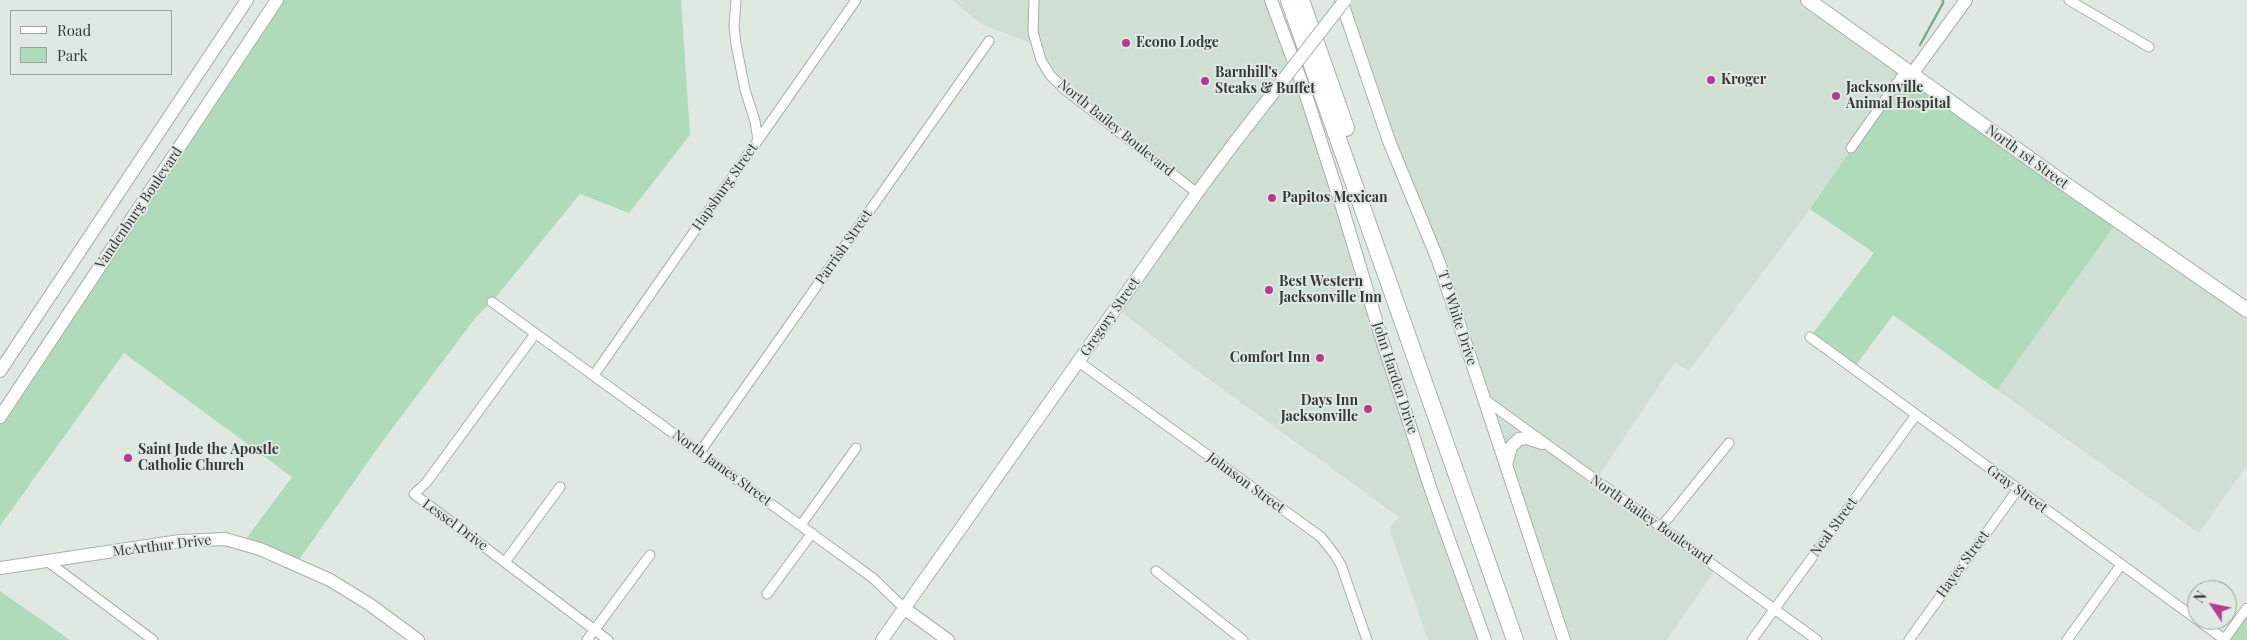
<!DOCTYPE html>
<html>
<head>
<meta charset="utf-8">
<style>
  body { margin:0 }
  #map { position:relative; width:2247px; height:640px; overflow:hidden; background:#e0e8e2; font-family:"Playfair Display",serif }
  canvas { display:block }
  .legend { position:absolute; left:10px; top:10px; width:162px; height:65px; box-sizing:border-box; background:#e0e8e2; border:1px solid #9ca29e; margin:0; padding:6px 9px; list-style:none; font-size:15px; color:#373a37 }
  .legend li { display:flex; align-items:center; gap:10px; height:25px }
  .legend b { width:25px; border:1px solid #9ca29e }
  .north { position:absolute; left:2187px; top:580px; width:50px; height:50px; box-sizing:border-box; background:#e0e8e2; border:1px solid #9ca29e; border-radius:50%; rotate:304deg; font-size:14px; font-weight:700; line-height:20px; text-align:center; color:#373a37 }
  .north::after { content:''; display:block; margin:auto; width:18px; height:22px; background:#b43c91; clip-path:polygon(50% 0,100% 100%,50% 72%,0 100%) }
</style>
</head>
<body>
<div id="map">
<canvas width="2247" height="640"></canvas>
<ul class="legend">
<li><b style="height:6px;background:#fff"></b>Road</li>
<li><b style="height:14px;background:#afdbbb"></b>Park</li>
</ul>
<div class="north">N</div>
</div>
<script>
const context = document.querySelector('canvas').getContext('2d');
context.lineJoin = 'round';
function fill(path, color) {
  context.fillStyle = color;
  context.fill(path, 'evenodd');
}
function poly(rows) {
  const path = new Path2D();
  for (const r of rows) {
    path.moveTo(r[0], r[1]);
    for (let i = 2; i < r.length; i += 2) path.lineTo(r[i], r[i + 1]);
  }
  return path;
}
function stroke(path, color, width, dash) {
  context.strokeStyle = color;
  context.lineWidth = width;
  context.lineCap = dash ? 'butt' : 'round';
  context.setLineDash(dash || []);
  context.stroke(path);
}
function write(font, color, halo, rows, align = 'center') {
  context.font = font + ' "Playfair Display",serif';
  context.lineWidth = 4;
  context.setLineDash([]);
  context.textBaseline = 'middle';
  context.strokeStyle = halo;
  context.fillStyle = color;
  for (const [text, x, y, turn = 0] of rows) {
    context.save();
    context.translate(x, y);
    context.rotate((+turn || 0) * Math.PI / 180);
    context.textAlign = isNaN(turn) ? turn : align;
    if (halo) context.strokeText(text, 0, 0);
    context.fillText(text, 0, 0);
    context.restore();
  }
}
fill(poly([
  [953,0,1271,0,1485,640,1428,640,1389,528,1399,517,1210,380,1116,308,1197,193,1050,75,1036,45,981,24],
  [1341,0,1808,0,1906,70,1810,209,1689,371,1675,362,1596,480,1717,567,1667,640,1564,640],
  [2118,221,2247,310,2247,465,2199,533,1997,390]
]), '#d0dfd3');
fill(poly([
  [277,0,681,0,690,135,629,213,580,194,492,302,476,317,382,442,296,564,243,543,292,477,124,353,0,526,0,417],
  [1906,70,2118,221,1997,390,1893,315,1853,369,1810,337,1874,253,1810,209],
  [0,591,70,640,0,640],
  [2247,609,2247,640,2224,640]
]), '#afdbbb');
stroke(poly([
  [1920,45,1943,3,1943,0]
]), '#7cad8a', 2.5);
const street = poly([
  [736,0,734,27,736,44,745,90,755,121,758,140],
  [1034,0,1033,32,1041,60,1050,75,1064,89,1197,193],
  [2069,0,2149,47],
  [1851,148,1906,70],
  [492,302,851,562,874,579,905,609],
  [535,334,426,483,414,494,608,640],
  [1810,337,2225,640],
  [1079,362,1321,537,1335,555,1341,565,1367,640],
  [594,375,856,0],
  [1484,399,1817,640],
  [700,452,989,41],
  [801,525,856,448],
  [1661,527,1729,443],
  [47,561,153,640],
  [505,562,560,487],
  [1156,571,1243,640],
  [767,594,812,533],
  [587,640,650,555],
  [1752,640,1916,415],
  [1909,640,2018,489],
  [2067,640,2121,565],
  [2224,640,2247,608]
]);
const secondary = poly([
  [1271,0,1304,89,1342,207,1382,340,1431,490,1485,640],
  [1341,0,1389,141,1438,260,1564,640],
  [1912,74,1966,0],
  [0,371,247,0],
  [0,417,277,0],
  [1506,465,1511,447,1519,439,1527,438,1542,443],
  [0,568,180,541,225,539,260,549,330,580,369,604,418,640],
  [905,609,948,640],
  [882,640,1197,193,1235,142]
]);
const primary = poly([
  [1808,0,2068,186,2247,310]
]);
const highway = poly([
  [1289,0,1515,640],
  [1301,0,1346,128]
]);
stroke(street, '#a8b0aa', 11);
stroke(secondary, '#a8b0aa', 14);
stroke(primary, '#a8b0aa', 16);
stroke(highway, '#a8b0aa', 18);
stroke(street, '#fff', 9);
stroke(secondary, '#fff', 12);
stroke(primary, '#fff', 14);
stroke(highway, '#fff', 16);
const secondaryBridge = poly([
  [1235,142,1345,0]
]);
stroke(secondaryBridge, '#a8b0aa', 14, []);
stroke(secondaryBridge, '#fff', 12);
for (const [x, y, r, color] of [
  [1126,43,5,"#b43c91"],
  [1711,80,5,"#b43c91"],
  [1205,81,5,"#b43c91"],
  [1836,96,5,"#b43c91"],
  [1272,198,5,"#b43c91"],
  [1269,290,5,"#b43c91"],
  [1320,358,5,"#b43c91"],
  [1368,409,5,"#b43c91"],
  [128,458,5,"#b43c91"]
]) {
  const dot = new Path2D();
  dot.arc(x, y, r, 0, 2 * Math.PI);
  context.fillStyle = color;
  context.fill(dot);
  stroke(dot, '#e0e8e2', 2);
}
write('bold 14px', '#373a37', '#e0e8e2', [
  ["Econo Lodge",1136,43],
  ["Barnhill's",1215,73],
  ["Steaks & Buffet",1215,89],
  ["Kroger",1721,80],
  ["Jacksonville",1846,88],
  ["Animal Hospital",1846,104],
  ["Papitos Mexican",1282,198],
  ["Best Western",1279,282],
  ["Jacksonville Inn",1279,298],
  ["Comfort Inn",1310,358,"right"],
  ["Days Inn",1358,401,"right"],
  ["Jacksonville",1358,417,"right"],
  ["Saint Jude the Apostle",138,450],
  ["Catholic Church",138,466]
], 'left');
write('14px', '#373a37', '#e0e8e2', [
  ["North Bailey Boulevard",1116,128,39],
  ["North 1st Street",2027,157,36],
  ["Hapsburg Street",725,187,-55],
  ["Vandenburg Boulevard",139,208,-56],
  ["Parrish Street",844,247,-55],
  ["Gregory Street",1110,317,-55],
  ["T P White Drive",1457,318,72],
  ["John Harden Drive",1395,378,72],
  ["North James Street",722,468,36],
  ["Johnson Street",1246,483,36],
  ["Gray Street",2017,489,36],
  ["North Bailey Boulevard",1651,520,35],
  ["Lessel Drive",455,525,36],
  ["Neal Street",1834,527,-54],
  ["McArthur Drive",162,546,-7],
  ["Hayes Street",1963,564,-54]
]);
</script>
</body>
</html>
